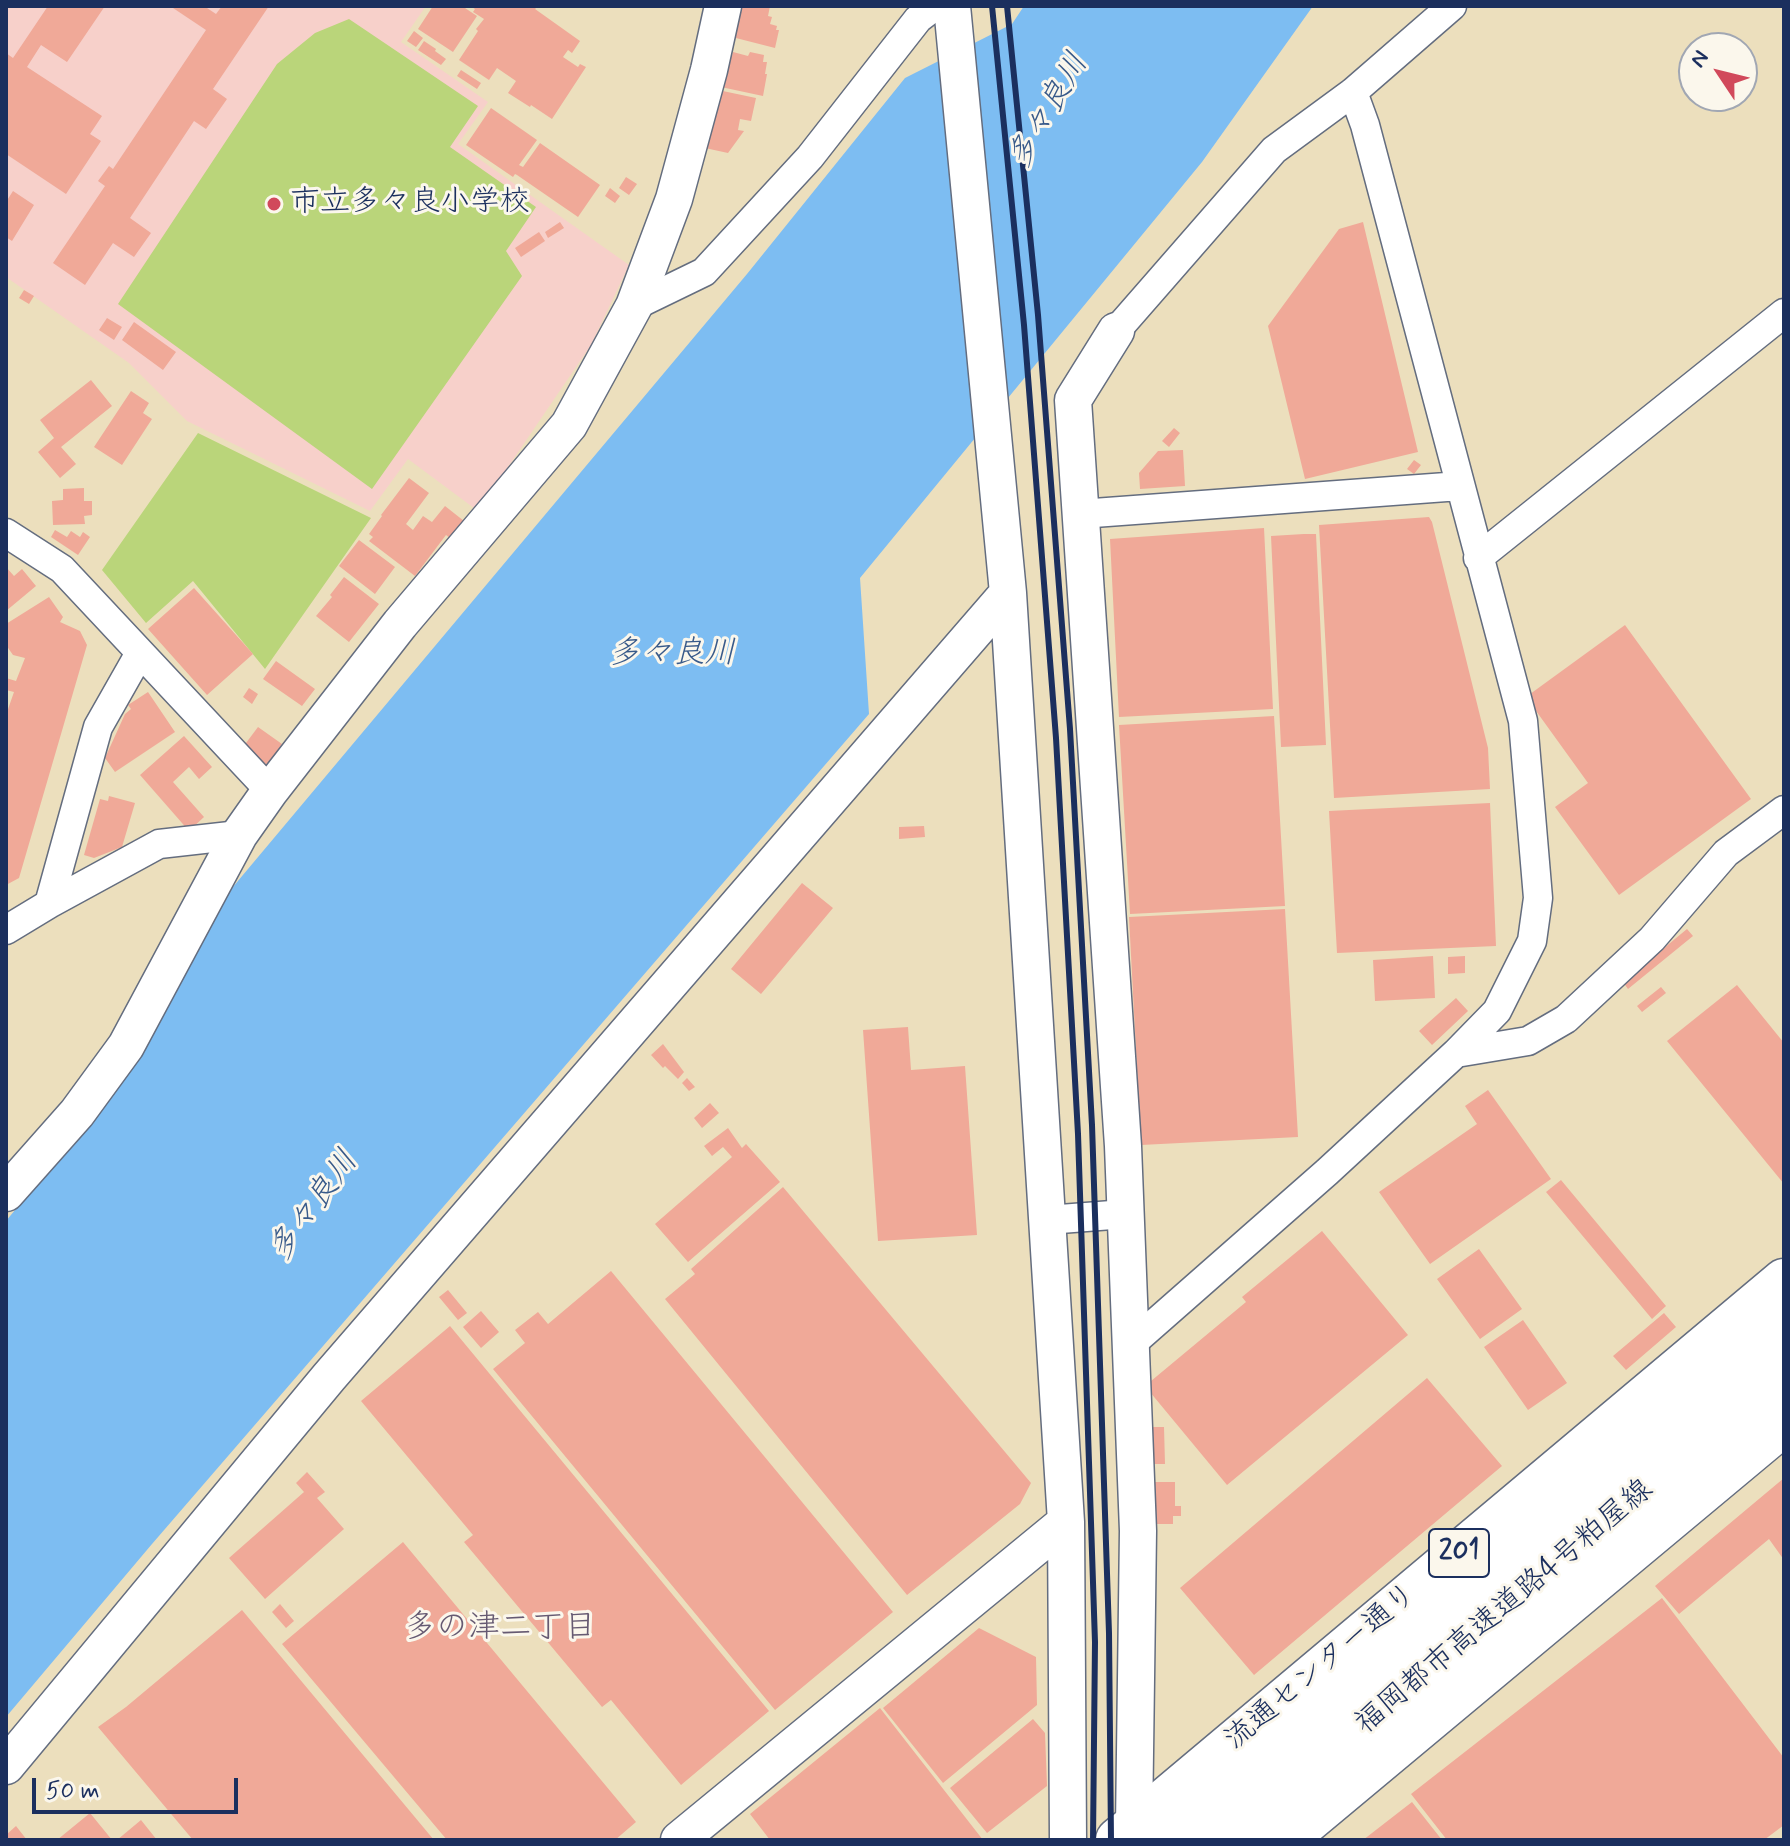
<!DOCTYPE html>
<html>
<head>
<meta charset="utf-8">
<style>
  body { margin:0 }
  #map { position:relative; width:1790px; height:1846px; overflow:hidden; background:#ecdfbd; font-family:Mynerve,sans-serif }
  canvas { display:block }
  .frame { position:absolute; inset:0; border:8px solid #1b2f5e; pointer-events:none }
  .north { position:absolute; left:1678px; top:32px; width:80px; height:80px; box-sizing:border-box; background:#fbf7ec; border:2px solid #a1a7b3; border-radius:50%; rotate:305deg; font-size:22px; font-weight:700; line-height:32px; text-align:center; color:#1b2f5e }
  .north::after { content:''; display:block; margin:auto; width:28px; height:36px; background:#d1495b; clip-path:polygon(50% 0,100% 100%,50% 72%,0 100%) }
  .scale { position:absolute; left:32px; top:1778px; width:206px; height:36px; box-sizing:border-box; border:4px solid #1b2f5e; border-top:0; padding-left:10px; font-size:24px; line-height:28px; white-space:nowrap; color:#1b2f5e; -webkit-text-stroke:6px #fbf7ec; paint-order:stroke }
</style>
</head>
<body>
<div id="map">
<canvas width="1790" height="1846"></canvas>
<div class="frame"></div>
<div class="north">N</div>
<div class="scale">50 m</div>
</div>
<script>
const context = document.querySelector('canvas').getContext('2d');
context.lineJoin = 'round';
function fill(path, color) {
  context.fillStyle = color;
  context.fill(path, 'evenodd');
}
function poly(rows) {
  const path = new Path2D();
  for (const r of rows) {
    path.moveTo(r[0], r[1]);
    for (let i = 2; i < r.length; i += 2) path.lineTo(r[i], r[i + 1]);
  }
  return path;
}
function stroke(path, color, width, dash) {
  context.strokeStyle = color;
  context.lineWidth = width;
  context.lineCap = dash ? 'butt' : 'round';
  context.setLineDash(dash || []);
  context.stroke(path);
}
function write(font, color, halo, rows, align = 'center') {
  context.font = font + ' Mynerve,"Klee One",sans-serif';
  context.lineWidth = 6;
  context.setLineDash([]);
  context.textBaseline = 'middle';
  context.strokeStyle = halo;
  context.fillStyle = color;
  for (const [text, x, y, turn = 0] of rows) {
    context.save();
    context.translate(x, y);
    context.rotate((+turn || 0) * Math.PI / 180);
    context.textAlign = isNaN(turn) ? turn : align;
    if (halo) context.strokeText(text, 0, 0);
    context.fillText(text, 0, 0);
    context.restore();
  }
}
fill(poly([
  [6,6,426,6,401,42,488,102,458,144,629,265,591,345,478,511,408,459,370,511,187,421,129,363,6,277]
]), '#f7d0ca');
fill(poly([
  [349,19,478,106,450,147,536,207,506,251,522,276,372,489,118,304,277,64,315,33],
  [198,433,371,518,265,669,193,581,146,623,102,570]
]), '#bad57a');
fill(poly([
  [1024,6,1313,6,1202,162,860,578,869,714,152,1544,6,1717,6,1221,114,1089,227,894,747,274,905,78,1012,24]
]), '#7dbdf2');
fill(poly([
  [48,6,105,6,67,62,41,45,27,67,102,116,90,134,101,141,66,194,6,154,6,53,13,58],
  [170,6,204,6,216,14,222,6,269,6,213,89,227,99,206,129,194,121,130,218,151,233,134,257,113,243,85,285,53,263,105,186,98,181,109,166,113,169,206,30],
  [433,6,462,6,477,16,453,52,418,29],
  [470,6,538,6,535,9,580,41,572,53,568,50,563,57,578,67,580,64,586,67,552,119,531,105,530,107,508,93,516,81,497,68,489,80,459,60,478,31,476,29,484,19,473,12,475,9],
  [740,6,770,6,768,16,772,17,770,24,777,26,776,30,779,30,775,48,732,37],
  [414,31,423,38,416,47,407,41],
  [424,41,436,49,435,51,446,59,441,65,418,50],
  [733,52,748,56,750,52,764,55,763,62,767,62,765,74,767,74,763,96,721,87,728,55,732,56],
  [461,70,481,83,477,89,457,76],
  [718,90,756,98,751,121,740,119,738,130,744,131,728,153,705,148],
  [491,108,537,140,519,165,523,167,540,143,600,185,578,217,517,175,515,174,513,177,466,145],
  [626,177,637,184,629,195,619,188],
  [610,188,620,196,615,203,605,196],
  [13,191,34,205,12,241,6,237,6,202],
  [560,222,564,228,548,238,545,232],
  [1363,222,1418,452,1305,479,1268,326,1339,229],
  [539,232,545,241,521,257,515,248],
  [24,290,34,296,29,304,19,298],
  [107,318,122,327,114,340,99,330],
  [134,322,176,352,163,370,122,340],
  [91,380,112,406,61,447,76,464,60,478,38,452,54,438,40,420],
  [131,391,149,403,143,413,152,419,122,465,94,447],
  [1174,428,1180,433,1169,447,1162,441],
  [1183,450,1185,486,1140,489,1139,473,1158,451],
  [1414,460,1421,465,1414,474,1407,469],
  [409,478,429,493,406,524,413,530,423,516,432,522,445,506,464,521,450,538,446,535,415,576,369,541,373,537,369,534,382,516,381,515],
  [84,488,84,501,92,501,92,515,84,516,85,524,53,525,52,501,63,500,63,489],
  [1429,517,1432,522,1488,748,1490,789,1334,798,1319,525],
  [1264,528,1273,709,1119,717,1110,539],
  [55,530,67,537,71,531,80,537,83,532,90,537,78,555,51,537],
  [1304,534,1316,534,1326,745,1281,747,1271,536],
  [359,540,395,567,375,594,339,566],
  [6,567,14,576,22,569,36,586,6,611],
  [344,577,379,604,349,642,316,616,332,597,330,595],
  [194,588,253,654,207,695,148,629],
  [49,597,63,617,60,622,80,631,87,645,19,878,6,885,6,715,14,692,6,690,6,678,16,681,25,658,13,655,6,645,6,624],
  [1625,625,1751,799,1619,895,1555,807,1588,783,1526,697],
  [276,661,315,689,302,706,263,679],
  [249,688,258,694,252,704,243,697],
  [148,692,175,732,115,772,105,758,125,714,131,709,128,705],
  [1274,716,1285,906,1130,914,1119,725],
  [258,727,282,744,267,765,243,747],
  [184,736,212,767,199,779,189,767,173,782,204,817,189,831,140,775],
  [109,796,135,803,122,847,94,858,84,855,100,799,108,801],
  [1490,803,1496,946,1337,953,1329,811],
  [924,826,925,837,899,839,899,827],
  [802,883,833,908,761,994,731,969],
  [1285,909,1298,1137,1141,1145,1129,917],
  [1687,929,1693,936,1628,989,1623,982],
  [1433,956,1435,998,1375,1001,1373,960],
  [1465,956,1465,973,1448,974,1448,957],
  [1737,985,1784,1043,1784,1184,1667,1041],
  [1661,987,1666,993,1642,1012,1637,1006],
  [1456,998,1468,1011,1432,1045,1419,1031],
  [908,1027,911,1070,965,1066,977,1235,878,1241,863,1030],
  [663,1044,684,1072,678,1079,665,1066,663,1068,651,1055],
  [687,1078,695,1087,689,1091,682,1083],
  [1488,1090,1551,1179,1430,1264,1379,1192,1477,1124,1465,1106],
  [710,1103,719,1113,702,1128,694,1118],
  [728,1128,742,1148,746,1144,780,1182,688,1262,655,1224,732,1157,723,1147,712,1156,704,1146],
  [1561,1180,1666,1306,1652,1319,1546,1192],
  [783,1187,1031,1483,1020,1504,907,1595,665,1299,695,1274,691,1269],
  [1322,1231,1408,1335,1227,1485,1145,1386,1246,1302,1242,1297],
  [1479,1249,1522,1309,1480,1339,1437,1279],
  [611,1271,893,1612,775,1710,493,1369,525,1343,515,1330,538,1312,548,1324],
  [448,1290,467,1313,458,1320,439,1297],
  [481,1311,499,1332,481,1348,463,1327],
  [1664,1313,1676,1327,1626,1370,1613,1356],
  [1523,1320,1567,1383,1528,1410,1484,1347],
  [450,1326,769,1711,681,1785,611,1700,602,1707,464,1542,473,1535,361,1401],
  [1427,1378,1502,1466,1254,1675,1180,1588],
  [1150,1427,1164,1427,1165,1464,1152,1464],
  [307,1472,325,1492,317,1498,344,1529,265,1599,229,1558,304,1492,296,1483],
  [1784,1478,1784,1560,1769,1539,1679,1614,1655,1586],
  [1151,1482,1175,1482,1175,1506,1181,1506,1181,1516,1173,1516,1173,1524,1152,1524],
  [403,1542,636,1822,615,1840,447,1840,282,1644],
  [1662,1598,1784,1758,1784,1825,1764,1840,1447,1840,1411,1794],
  [280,1604,294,1621,286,1628,272,1612],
  [242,1610,434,1840,193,1840,98,1727,126,1707],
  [979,1628,1036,1657,1037,1705,943,1783,883,1708],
  [880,1708,983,1840,770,1840,750,1814],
  [1033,1719,1045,1733,1047,1786,987,1833,950,1788],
  [1412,1802,1442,1840,1363,1840],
  [90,1813,112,1840,57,1840],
  [141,1820,157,1840,117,1840],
  [16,1826,27,1840,6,1840,6,1835]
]), '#f0a998');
const minor = poly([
  [634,306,704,272,810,157,918,19,935,6],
  [1116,331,1274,150,1353,92,1452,6],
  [1080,514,1460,486],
  [6,533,62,569,270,791],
  [1478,558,1784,313],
  [49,904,98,727,140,653],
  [6,930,49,904,159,844,239,835],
  [1456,1053,1528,1041,1566,1019,1652,939,1726,853,1784,810],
  [1047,1220,1125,1214],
  [1129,1346,1327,1172,1456,1053,1497,1011,1532,941,1538,898,1523,721,1365,125,1353,92]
]);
const tertiary = poly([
  [952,6,1008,593,1066,1522,1068,1840],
  [1116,331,1073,400,1123,1146,1138,1531,1134,1826],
  [6,1193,77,1113,126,1046,239,835,270,791,400,624,569,425,634,306,674,199,709,70,723,6],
  [6,1766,329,1377,1008,593],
  [679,1840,1066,1522]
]);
const trunk = poly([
  [1118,1840,1784,1281],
  [1284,1840,1784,1423]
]);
const motorway = poly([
  [1173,1840,1581,1503,1784,1330],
  [1227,1840,1784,1375]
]);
stroke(minor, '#646d7f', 31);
stroke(tertiary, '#646d7f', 39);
stroke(trunk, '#646d7f', 47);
stroke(motorway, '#646d7f', 47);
stroke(minor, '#fff', 28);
stroke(tertiary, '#fff', 36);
stroke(trunk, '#fff', 44);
stroke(motorway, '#fff', 44);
stroke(poly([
  [992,6,1024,325,1056,738,1078,1134,1095,1642,1093,1840],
  [1007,6,1038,315,1070,729,1092,1125,1109,1633,1111,1840]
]), '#1b2f5e', 6);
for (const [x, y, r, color] of [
  [274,204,8,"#d1495b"]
]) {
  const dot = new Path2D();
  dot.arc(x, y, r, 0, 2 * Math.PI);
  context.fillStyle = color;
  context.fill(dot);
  stroke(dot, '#fbf7ec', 3);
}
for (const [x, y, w] of [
  [1459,1553,60]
]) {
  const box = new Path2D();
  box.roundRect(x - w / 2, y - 24, w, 48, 6);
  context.fillStyle = '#fbf7ec';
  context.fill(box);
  stroke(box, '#1b2f5e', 2);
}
write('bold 28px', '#1b2f5e', null, [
  ["201",1459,1553]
]);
write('30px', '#1b2f5e', '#fbf7ec', [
  ["市立多々良小学校",290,204]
], 'left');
write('30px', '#1b2f5e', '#fbf7ec', [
  ["福岡都市高速道路4号粕屋線",1505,1608,-40],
  ["流通センター通り",1322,1668,-40]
]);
write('italic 32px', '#385a8a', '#fbf7ec', [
  ["多々良川",1050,112,-60],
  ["多々良川",672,655],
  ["多々良川",315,1207,-54]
]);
write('32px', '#665a72', '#fbf7ec', [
  ["多の津二丁目",500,1629]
]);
</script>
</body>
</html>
